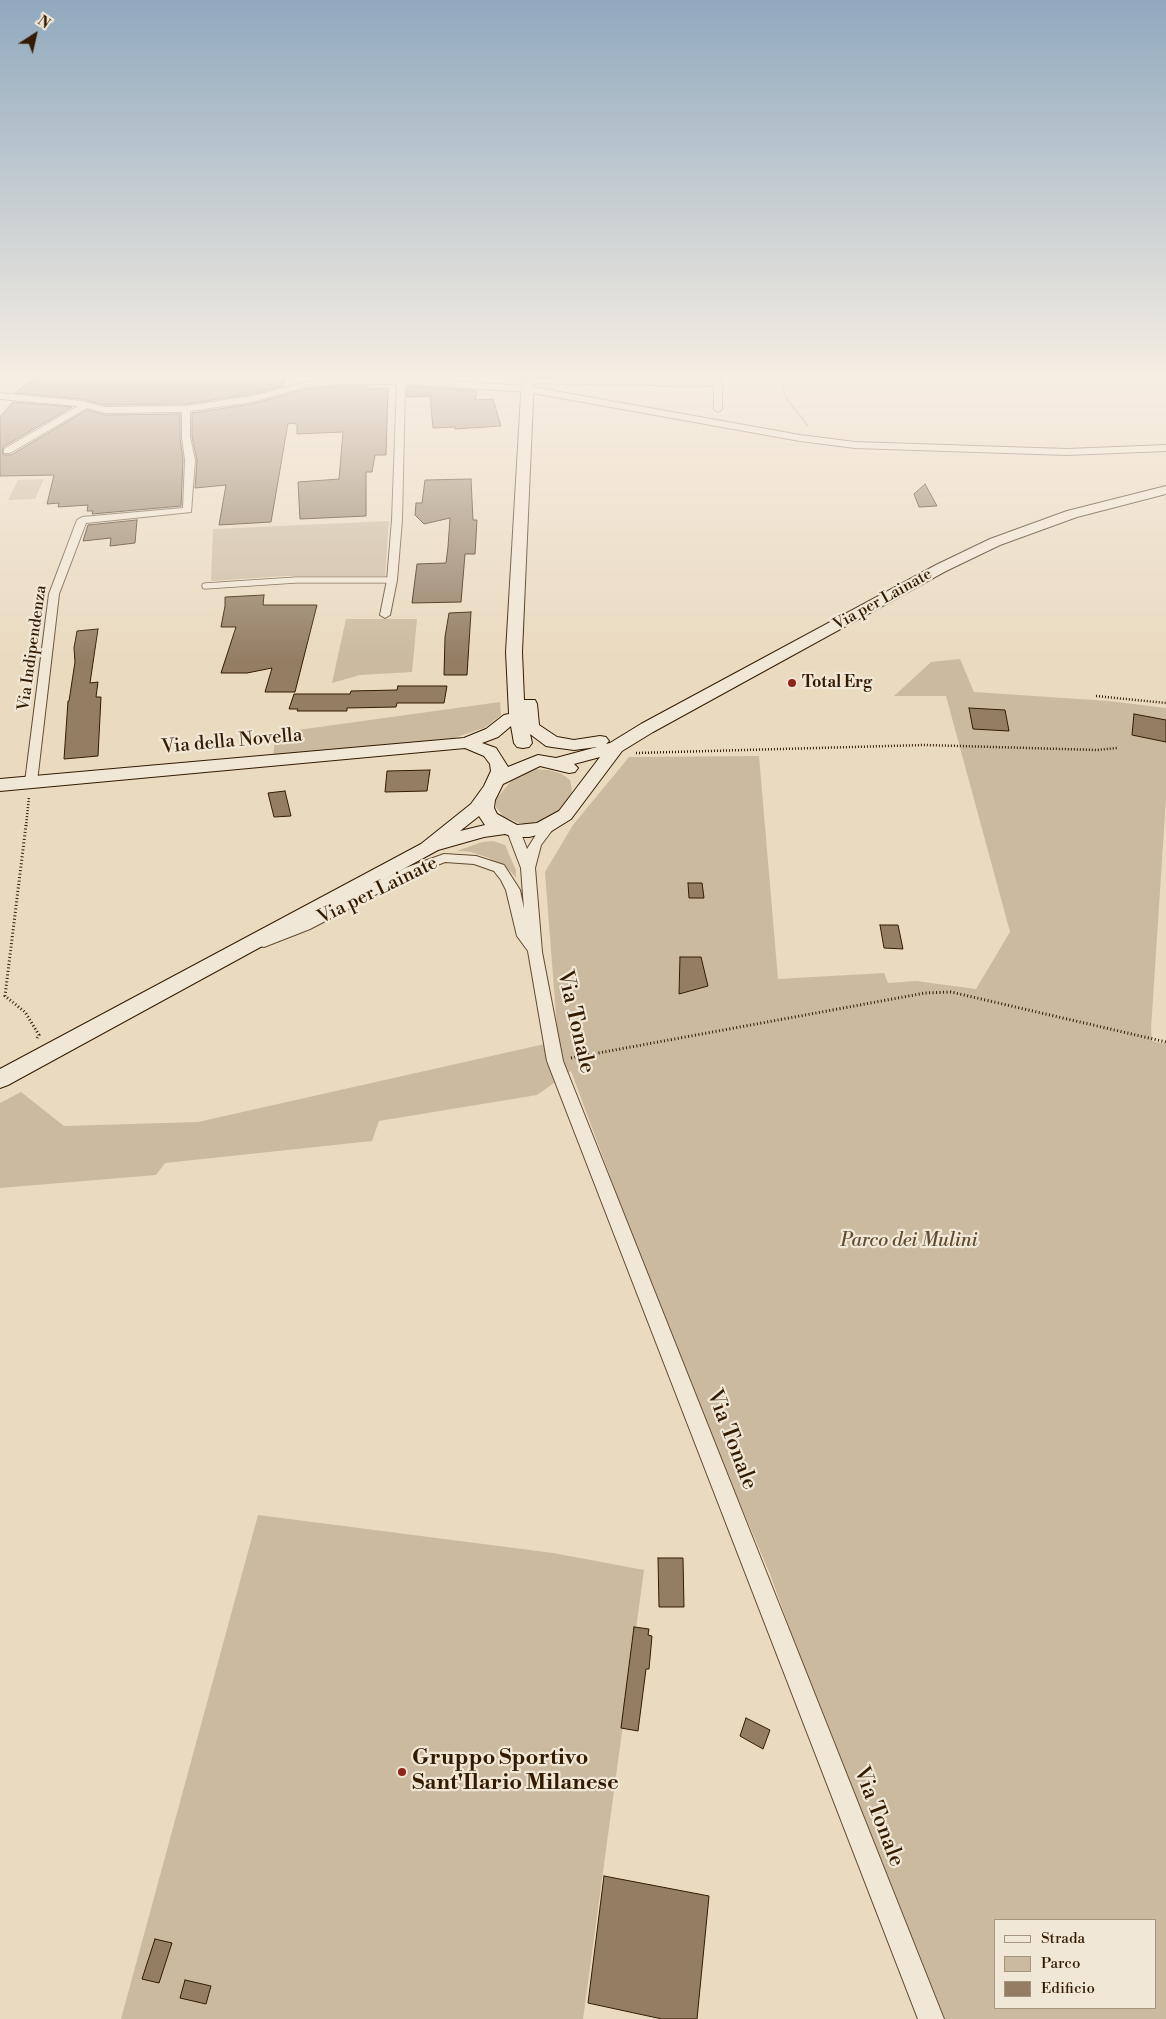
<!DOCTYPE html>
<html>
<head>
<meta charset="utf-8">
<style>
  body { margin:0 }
  #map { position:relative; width:1166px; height:2019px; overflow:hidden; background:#eadac0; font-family:"Libre Bodoni",serif }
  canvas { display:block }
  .legend { position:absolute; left:994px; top:1919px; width:162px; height:90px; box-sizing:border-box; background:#f1e7d6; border:1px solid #a59580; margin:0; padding:6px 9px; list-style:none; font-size:15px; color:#341b00 }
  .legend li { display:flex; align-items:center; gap:10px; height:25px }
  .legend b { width:25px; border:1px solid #a59580 }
  .north { position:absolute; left:10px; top:10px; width:50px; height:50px; -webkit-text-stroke:4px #f1e7d6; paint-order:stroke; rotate:35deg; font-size:14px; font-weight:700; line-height:20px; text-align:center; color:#341b00 }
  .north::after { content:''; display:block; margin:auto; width:18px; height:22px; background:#341b00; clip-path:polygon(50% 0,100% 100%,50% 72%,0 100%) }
</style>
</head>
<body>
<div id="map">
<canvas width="1166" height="2019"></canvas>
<ul class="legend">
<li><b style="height:6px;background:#f1e7d6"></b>Strada</li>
<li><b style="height:14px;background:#cbba9f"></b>Parco</li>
<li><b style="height:14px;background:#937e64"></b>Edificio</li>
</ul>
<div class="north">N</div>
</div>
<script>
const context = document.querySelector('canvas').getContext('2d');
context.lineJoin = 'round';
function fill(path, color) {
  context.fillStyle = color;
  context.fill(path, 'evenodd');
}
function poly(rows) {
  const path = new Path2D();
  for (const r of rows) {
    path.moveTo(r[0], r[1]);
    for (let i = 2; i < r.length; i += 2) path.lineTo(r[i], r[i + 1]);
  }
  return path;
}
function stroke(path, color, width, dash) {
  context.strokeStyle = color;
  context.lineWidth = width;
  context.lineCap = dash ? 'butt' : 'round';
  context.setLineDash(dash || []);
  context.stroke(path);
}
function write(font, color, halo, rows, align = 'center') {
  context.font = font + ' "Libre Bodoni",serif';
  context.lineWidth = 4.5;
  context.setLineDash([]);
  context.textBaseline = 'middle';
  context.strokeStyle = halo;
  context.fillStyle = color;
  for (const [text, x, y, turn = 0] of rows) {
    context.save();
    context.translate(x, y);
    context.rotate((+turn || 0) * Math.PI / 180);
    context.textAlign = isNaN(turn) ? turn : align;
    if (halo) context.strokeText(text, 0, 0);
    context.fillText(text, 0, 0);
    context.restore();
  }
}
fill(poly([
  [44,479,35,499,8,500,18,480],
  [389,521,385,576,285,576,211,581,213,529],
  [346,619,417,619,412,672,360,675,332,683],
  [960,659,974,692,1109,701,1166,708,1166,799,1151,1029,1152,1041,1166,1044,1166,2019,943,2019,859,1822,770,1574,674,1349,571,1071,537,1095,379,1121,372,1141,165,1163,156,1175,0,1188,0,1103,21,1092,64,1126,198,1122,558,1041,545,872,573,825,629,757,759,756,778,979,884,973,888,983,916,981,976,989,1010,932,946,696,894,696,931,662],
  [995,1920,1155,1920,1155,2008,995,2008],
  [500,702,501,715,484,728,454,738,273,756,276,733],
  [534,769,549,770,562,774,570,780,572,789,570,797,565,806,544,821,532,824,519,823,503,816,496,807,496,799,513,779],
  [493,841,505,845,516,870,516,878,510,871,489,858,471,852,457,851,482,842],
  [258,1515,553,1553,644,1570,583,2019,121,2019]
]), '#cbba9f');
const building = poly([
  [33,378,286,378,282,386,252,394,186,404,105,405,82,399,15,393,33,378],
  [340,386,368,386,368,389,388,388,386,455,375,455,372,472,366,472,366,516,300,519,298,482,339,479,343,432,297,434,297,424,288,423,271,522,219,525,226,485,195,488,197,460,192,437,192,413,252,404,306,389,340,386],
  [407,386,477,391,475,400,493,399,501,426,455,429,455,427,433,428,430,396,407,397,407,386],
  [13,402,72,407,3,447,2,453,4,455,11,455,87,410,105,415,180,414,180,437,183,460,181,506,92,514,93,511,87,511,88,505,58,507,59,503,47,504,54,475,0,476,0,417,13,402],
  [471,479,473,520,477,520,475,554,465,554,461,602,412,603,417,564,446,563,448,547,450,518,424,524,415,515,416,503,422,503,425,480,471,479],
  [925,484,937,506,919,507,914,494,925,484],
  [137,520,135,543,110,546,111,538,83,541,88,525,137,520],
  [264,595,263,605,317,605,295,692,265,692,272,668,247,673,221,673,236,627,221,627,225,606,225,597,264,595],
  [471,612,467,675,444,675,445,637,449,613,471,612],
  [98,629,90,683,98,682,96,697,101,697,98,756,64,759,68,701,69,701,75,662,74,648,77,631,98,629],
  [398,686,447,686,444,703,397,703,396,707,347,708,347,711,297,711,298,709,289,709,294,694,350,694,351,691,397,690,398,686],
  [969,708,1005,710,1009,731,973,729,969,708],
  [1134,714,1166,720,1166,742,1132,735,1134,714],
  [430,770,427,791,385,792,387,771,430,770],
  [285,791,291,816,274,817,268,793,285,791],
  [688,883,702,883,704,898,689,898,688,883],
  [880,925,898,925,903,949,884,948,880,925],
  [680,957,701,957,708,986,679,994,680,957],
  [658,1558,683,1558,684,1607,659,1607,658,1558],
  [634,1627,649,1629,648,1635,652,1636,649,1669,646,1669,638,1731,621,1728,634,1627],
  [746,1718,770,1730,763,1749,740,1736,746,1718],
  [604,1876,709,1896,697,2019,662,2019,588,2003,604,1876],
  [155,1939,172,1943,159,1983,142,1979,155,1939],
  [185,1980,211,1986,206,2004,180,1998,185,1980]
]);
fill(building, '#937e64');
stroke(building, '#341b00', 1);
const lane = poly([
  [205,586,296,580,392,580]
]);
const street = poly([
  [340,378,405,378,527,386,800,435,855,442,1067,449,1166,445,1166,451,1067,455,855,448,800,441,527,392,405,384,402,520,397,580,390,615,385,618,380,615,387,580,392,520,397,384,340,384,306,387,252,402,190,411,190,437,195,460,191,512,86,523,59,594,37,782,31,786,27,785,25,782,49,594,77,520,82,517,183,508,185,460,182,437,182,412,105,413,87,408,10,453,4,453,4,449,78,406,0,399,0,393,82,401,105,407,186,406,252,396,306,382,340,378],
  [528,378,714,381,714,378,722,378,722,409,718,412,714,409,714,386,525,383,525,379,528,378],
  [549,821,556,825,541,845,535,868,542,952,563,1061,944,2019,918,2019,547,1061,528,951,517,936,506,890,501,880,494,871,474,864,445,862,415,874,310,929,264,947,259,946,257,942,259,938,300,923,405,868,444,854,476,856,504,865,520,890,524,909,521,868,507,831,514,827,519,828,527,849,544,822,549,821]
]);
const secondary = poly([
  [522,378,534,378,522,652,524,700,535,700,537,704,539,725,557,737,574,740,600,736,606,737,609,741,606,744,610,743,641,724,936,565,990,539,1067,511,1166,486,1166,494,1077,517,1000,545,946,571,653,732,622,751,571,819,550,832,529,837,514,837,505,834,484,837,438,850,8,1085,0,1088,0,1069,421,844,471,804,484,786,491,771,490,764,484,756,465,748,0,791,0,779,464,738,486,729,504,715,509,714,506,652,522,378],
  [511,726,514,743,517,747,523,748,529,747,532,743,530,734,546,746,552,747,574,750,597,747,556,758,538,755,508,767,496,748,482,743,498,737,511,726],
  [600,757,559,811,537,823,517,825,497,814,494,808,495,800,503,784,540,766,569,773,575,772,578,768,574,764,600,757],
  [479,816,485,825,460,831,479,816]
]);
stroke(lane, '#624b30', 7);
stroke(street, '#624b30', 2);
stroke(secondary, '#341b00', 2);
stroke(poly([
  [781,378,784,395,808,426]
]), '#341b00', 2, [0.5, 1]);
stroke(poly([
  [1096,696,1166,703],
  [636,753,925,745,1097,750,1117,748],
  [26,826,29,797]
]), '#341b00', 2.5, [1, 2]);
stroke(poly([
  [26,825,5,996,25,1012,39,1035,37,1038],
  [571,1058,925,993,951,992,1166,1042]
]), '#341b00', 3, [1, 2.5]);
stroke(lane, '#f1e7d6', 5.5);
fill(street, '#f1e7d6');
fill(secondary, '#f1e7d6');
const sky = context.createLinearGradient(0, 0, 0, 660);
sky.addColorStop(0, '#90a9be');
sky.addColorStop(0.57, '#f6eee3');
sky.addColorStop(1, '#f6eee300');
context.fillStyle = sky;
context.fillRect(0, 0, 1166, 660);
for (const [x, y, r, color] of [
  [792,683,5,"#8f2418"],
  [402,1772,5,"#8f2418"]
]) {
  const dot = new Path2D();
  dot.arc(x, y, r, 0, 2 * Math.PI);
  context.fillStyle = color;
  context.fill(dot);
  stroke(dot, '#f1e7d6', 2);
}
write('16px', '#341b00', '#f1e7d6', [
  ["Via per Lainate",883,600,-29],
  ["Via Indipendenza",33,648,-82]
]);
write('bold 16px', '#341b00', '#f1e7d6', [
  ["Total Erg",802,683]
], 'left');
write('19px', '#341b00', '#f1e7d6', [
  ["Via della Novella",232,742,-5],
  ["Via per Lainate",378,891,-26]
]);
write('italic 19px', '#614b30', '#f1e7d6', [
  ["Parco dei Mulini",909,1241]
]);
write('22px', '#341b00', '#f1e7d6', [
  ["Via Tonale",575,1022,77],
  ["Via Tonale",731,1440,69],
  ["Via Tonale",878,1817,69]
]);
write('bold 22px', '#341b00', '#f1e7d6', [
  ["Gruppo Sportivo",412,1759],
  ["Sant'Ilario Milanese",412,1784]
], 'left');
</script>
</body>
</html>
